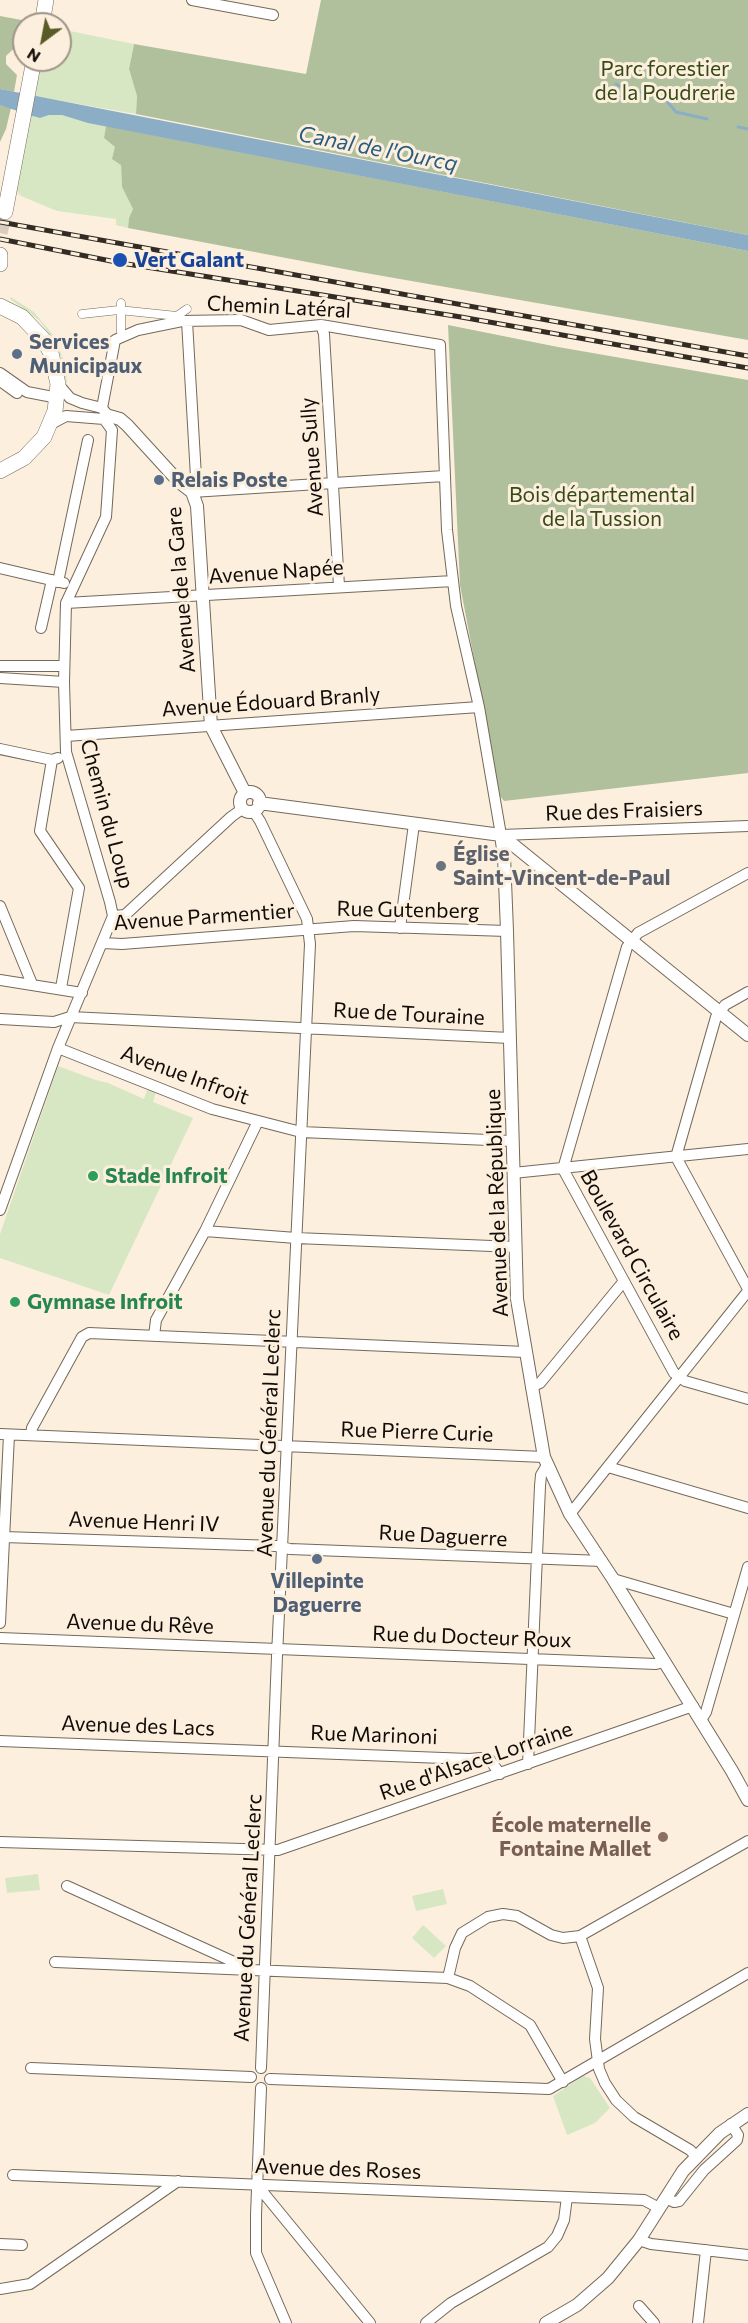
<!DOCTYPE html>
<html>
<head>
<meta charset="utf-8">
<style>
  body { margin:0 }
  #map { position:relative; width:748px; height:2323px; overflow:hidden; background:#fdefde; font-family:Commissioner,sans-serif }
  canvas { display:block }
  .north { position:absolute; left:12px; top:12px; width:60px; height:60px; box-sizing:border-box; background:#fdefde; border:2px solid #9f9488; border-radius:50%; rotate:212deg; font-size:16px; font-weight:700; line-height:24px; text-align:center; color:#110c07 }
  .north::after { content:''; display:block; margin:auto; width:21px; height:27px; background:#585a28; clip-path:polygon(50% 0,100% 100%,50% 72%,0 100%) }
</style>
</head>
<body>
<div id="map">
<canvas width="748" height="2323"></canvas>
<div class="north">N</div>
</div>
<script>
const context = document.querySelector('canvas').getContext('2d');
context.lineJoin = 'round';
function fill(path, color) {
  context.fillStyle = color;
  context.fill(path, 'evenodd');
}
function poly(rows) {
  const path = new Path2D();
  for (const r of rows) {
    if (r.length === 3) {
      path.moveTo(r[0] + r[2], r[1]);
      path.arc(r[0], r[1], r[2], 0, 2 * Math.PI);
      continue;
    }
    path.moveTo(r[0], r[1]);
    for (let i = 2; i < r.length; i += 2) path.lineTo(r[i], r[i + 1]);
  }
  return path;
}
function stroke(path, color, width, dash) {
  context.strokeStyle = color;
  context.lineWidth = width;
  context.lineCap = dash ? 'butt' : 'round';
  context.setLineDash(dash || []);
  context.stroke(path);
}
function write(font, color, halo, rows, align = 'center') {
  context.font = font + ' Commissioner,sans-serif';
  context.lineWidth = 6;
  context.setLineDash([]);
  context.textBaseline = 'middle';
  context.strokeStyle = halo;
  context.fillStyle = color;
  for (const [text, x, y, turn = 0] of rows) {
    context.save();
    context.translate(x, y);
    context.rotate((+turn || 0) * Math.PI / 180);
    context.textAlign = isNaN(turn) ? turn : align;
    if (halo) context.strokeText(text, 0, 0);
    context.fillText(text, 0, 0);
    context.restore();
  }
}
fill(poly([
  [60,29,134,44,129,69,137,96,136,114,33,96,41,60,60,60,60,42,63,40],
  [29,115,40,118,49,115,62,115,106,126,104,138,115,147,121,165,122,187,133,209,129,218,128,228,116,225,116,219,57,211,21,196,16,191],
  [11,297,34,312,55,337,66,367,67,388,61,357,52,338,40,321,10,299],
  [58,1066,96,1080,108,1083,144,1099,147,1090,156,1092,153,1102,193,1118,109,1295,0,1258,0,1234],
  [38,1874,40,1890,7,1893,5,1878],
  [443,1889,447,1904,416,1911,412,1896],
  [423,1925,446,1946,434,1958,412,1938],
  [583,2076,590,2078,610,2108,595,2123,567,2135,553,2096]
]), '#d7e7c4');
fill(poly([
  [321,0,748,0,748,235,136,114,137,96,129,69,134,44,306,74],
  [0,16,27,21,26,24,24,24,24,39,6,56,6,64,17,75,14,92,0,89],
  [0,105,11,108,6,129,0,142],
  [106,126,748,251,748,340,360,272,128,228,129,218,133,209,122,187,121,165,112,159,115,147,104,138],
  [448,325,558,347,748,380,748,773,504,801,500,796,460,585]
]), '#b0c09d');
fill(poly([
  [0,89,748,235,748,251,88,123,62,115,49,115,40,118,29,115,0,105]
]), '#8badc6');
stroke(poly([
  [616,84,622,87,665,99,676,112,707,119],
  [738,127,748,129]
]), '#8badc6', 3);
stroke(poly([
  [0,233,5,212]
]), '#dacdbe', 15, [15, 8]);
const pedestrian = poly([
  [121,303,121,332],
  [82,314,119,310,177,316,187,309]
]);
const minor = poly([
  [192,0,273,15],
  [187,321,196,477,192,492,444,476],
  [321,325,324,334,339,586],
  [0,373,27,392,58,398],
  [0,381,17,393],
  [58,384,70,398,82,403,102,408,106,413],
  [102,408,115,340,138,330,182,321,241,320,269,330,321,325,440,345,447,530,456,606,479,707,501,835,748,826],
  [51,424,66,416,104,419],
  [0,568,64,583],
  [58,582,88,440],
  [66,603,453,581],
  [41,628,52,580],
  [0,666,64,666],
  [0,678,64,682],
  [66,736,479,707],
  [0,749,52,760,58,758],
  [52,760,40,831,79,888,61,988],
  [254,812,260,821,307,919,310,944,277,1656,261,2068],
  [748,873,638,933,627,947,563,1169,674,1373,685,1381,748,1399],
  [0,906,32,984],
  [113,916,125,915,231,817,242,809],
  [400,928,414,824],
  [103,943,122,944,354,926,507,931],
  [0,980,82,993],
  [748,992,725,1005,716,1017,676,1157,748,1289],
  [0,1019,54,1022,70,1017,510,1038],
  [58,1048,212,1109,301,1132,512,1141],
  [513,1173,748,1149],
  [0,1210,58,1048,113,916,110,902,66,752,64,682,66,603,106,517,112,430,104,419],
  [205,1231,296,1238,516,1247],
  [154,1336,156,1320,205,1231,258,1121],
  [531,1387,540,1383,624,1281],
  [0,1434,544,1457],
  [31,1435,32,1428,82,1337,89,1333,525,1352],
  [608,1467,748,1508],
  [570,1514,748,1291],
  [4,1537,276,1546,290,1549,602,1561],
  [613,1579,734,1614],
  [0,1623,9,1435],
  [0,1638,656,1664,664,1662],
  [701,1720,706,1712,748,1567],
  [0,1741,469,1759,481,1758,490,1760,500,1774],
  [528,1764,540,1486,541,1475,547,1465],
  [0,1842,278,1850,693,1706],
  [67,1886,245,1967],
  [580,1936,598,1988,595,2039,599,2069,605,2083,616,2100,634,2117,690,2150,696,2156],
  [55,1962,448,1978,470,1986,530,2025,563,2082],
  [448,1978,455,1948,462,1933,488,1917,503,1914,517,1916,551,1935,563,1938,580,1936,748,1841],
  [31,2068,251,2077],
  [270,2079,549,2089,748,1973],
  [261,2088,256,2215,256,2253,286,2323],
  [13,2175,644,2200,659,2208],
  [257,2185,370,2323],
  [665,2198,674,2202,679,2201,704,2170,737,2140,738,2135,731,2124],
  [639,2240,651,2244,748,2255],
  [0,2244,22,2245],
  [0,2289,30,2284,178,2181],
  [639,2306,654,2323],
  [426,2323,451,2303,548,2247,557,2236,564,2220,567,2197],
  [698,2323,706,2250]
]);
const tertiary = poly([
  [106,415,120,419,127,425,179,482,192,492,197,506,211,726,245,793],
  [250,802,10],
  [259,803,501,835],
  [501,835,504,856,507,931,517,1299,544,1457,570,1514,613,1579,732,1771,748,1800],
  [501,835,748,1035],
  [546,2323,577,2305,608,2278,639,2240,683,2171,720,2133,748,2114]
]);
const secondary = poly([
  [42,24,46,0],
  [5,212,34,60],
  [0,255,0,264],
  [0,306,22,317,43,339,51,353,58,384,55,411,44,437,24,458,0,471]
]);
stroke(pedestrian, '#74695a', 9);
stroke(minor, '#74695a', 12);
stroke(tertiary, '#74695a', 14);
stroke(secondary, '#74695a', 16);
stroke(pedestrian, '#fff', 8);
stroke(minor, '#fff', 10);
stroke(tertiary, '#fff', 12);
stroke(secondary, '#fff', 15);
const rail = poly([
  [0,222,748,356],
  [0,239,121,263,461,317,748,368]
]);
stroke(rail, '#322c25', 5);
stroke(rail, '#fdefde', 3, [9]);
for (const [x, y, r, color] of [
  [120,260,8,"#1a4fb4"],
  [17,354,6,"#5c6f8a"],
  [159,480,6,"#5c6f8a"],
  [441,866,6,"#6b7280"],
  [93,1176,6,"#2e9e5b"],
  [15,1302,6,"#2e9e5b"],
  [317,1559,6,"#5c6f8a"],
  [663,1837,6,"#8d6e63"]
]) {
  const dot = new Path2D();
  dot.arc(x, y, r, 0, 2 * Math.PI);
  context.fillStyle = color;
  context.fill(dot);
  stroke(dot, '#fdefde', 2);
}
write('21px', '#354a14', '#fdefde', [
  ["Parc forestier",665,69],
  ["de la Poudrerie",665,93],
  ["Bois départemental",602,495],
  ["de la Tussion",602,519]
]);
write('bold 21px', '#164399', '#fdefde', [
  ["Vert Galant",134,260]
], 'left');
write('21px', '#110c07', '#fdefde', [
  ["Chemin Latéral",279,307,3],
  ["Avenue Sully",312,457,-94],
  ["Avenue Napée",276,572,-4],
  ["Avenue de la Gare",181,590,-95],
  ["Avenue Édouard Branly",271,702,-4],
  ["Rue des Fraisiers",624,811,-2],
  ["Chemin du Loup",107,814,75],
  ["Rue Gutenberg",408,910,1],
  ["Avenue Parmentier",204,917,-4],
  ["Rue de Touraine",409,1014,3],
  ["Avenue Infroit",185,1075,20],
  ["Avenue de la République",497,1203,-92],
  ["Boulevard Circulaire",632,1255,61],
  ["Rue Pierre Curie",417,1432,2],
  ["Avenue du Général Leclerc",269,1433,-88],
  ["Avenue Henri IV",144,1522,2],
  ["Rue Daguerre",443,1536,3],
  ["Avenue du Rêve",140,1624,2],
  ["Rue du Docteur Roux",472,1637,2],
  ["Avenue des Lacs",138,1726,2],
  ["Rue Marinoni",374,1735,2],
  ["Rue d'Alsace Lorraine",476,1761,-19],
  ["Avenue du Général Leclerc",248,1918,-87],
  ["Avenue des Roses",338,2169,2]
]);
write('bold 21px', '#4e5e75', '#fdefde', [
  ["Services",29,342],
  ["Municipaux",29,366],
  ["Relais Poste",171,480],
  ["Villepinte",317,1581,"center"],
  ["Daguerre",317,1605,"center"]
], 'left');
write('bold 21px', '#5b616d', '#fdefde', [
  ["Église",453,854],
  ["Saint-Vincent-de-Paul",453,878]
], 'left');
write('bold 21px', '#27864d', '#fdefde', [
  ["Stade Infroit",105,1176],
  ["Gymnase Infroit",27,1302]
], 'left');
write('bold 21px', '#785e54', '#fdefde', [
  ["École maternelle",651,1825],
  ["Fontaine Mallet",651,1849]
], 'right');
write('italic 22px', '#265d81', '#fdefde', [
  ["Canal de l'Ourcq",378,149,11]
]);
</script>
</body>
</html>
